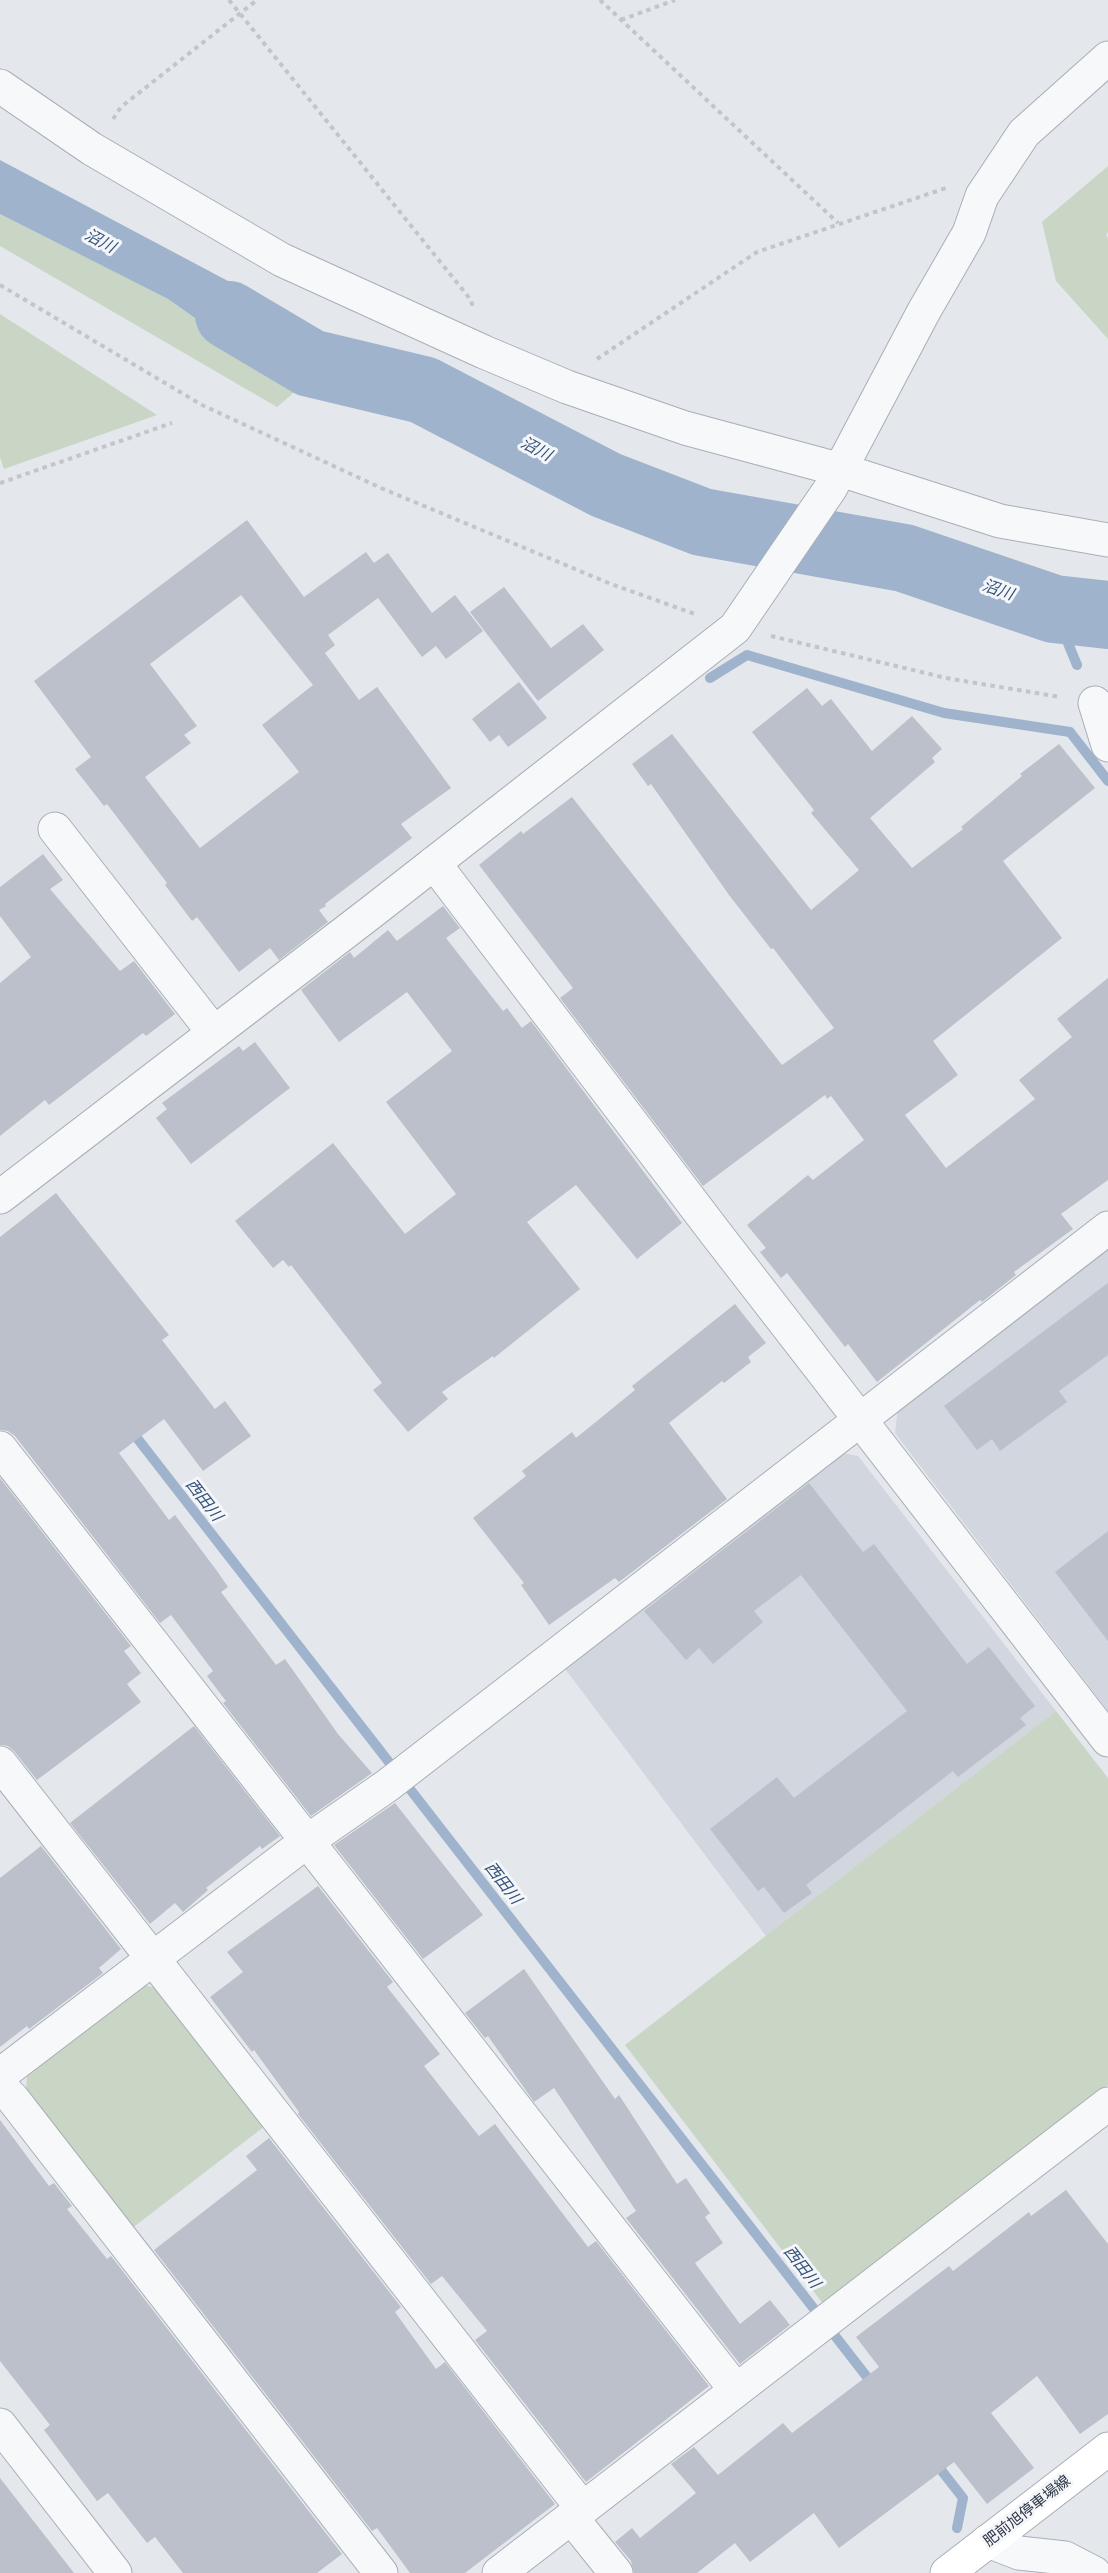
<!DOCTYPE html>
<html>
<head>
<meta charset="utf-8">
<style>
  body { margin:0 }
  canvas { display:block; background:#e4e7ec }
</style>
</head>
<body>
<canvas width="1108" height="2573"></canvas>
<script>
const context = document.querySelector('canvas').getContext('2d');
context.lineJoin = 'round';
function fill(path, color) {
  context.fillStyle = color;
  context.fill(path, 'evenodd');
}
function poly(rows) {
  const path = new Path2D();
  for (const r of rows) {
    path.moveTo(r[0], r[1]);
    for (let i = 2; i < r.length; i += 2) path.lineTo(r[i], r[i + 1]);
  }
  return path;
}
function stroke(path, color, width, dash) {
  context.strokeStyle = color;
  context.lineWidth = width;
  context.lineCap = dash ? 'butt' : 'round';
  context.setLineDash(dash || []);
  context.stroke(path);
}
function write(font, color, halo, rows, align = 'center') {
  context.font = font + ' "Asap Condensed","Noto Sans JP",sans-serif';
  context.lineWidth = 6;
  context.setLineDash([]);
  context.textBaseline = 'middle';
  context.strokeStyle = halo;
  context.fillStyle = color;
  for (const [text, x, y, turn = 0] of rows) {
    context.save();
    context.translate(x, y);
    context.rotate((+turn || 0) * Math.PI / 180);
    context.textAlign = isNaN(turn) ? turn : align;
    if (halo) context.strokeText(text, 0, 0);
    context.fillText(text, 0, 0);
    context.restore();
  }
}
fill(poly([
  [1108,1246,1108,1711,895,1433,898,1407],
  [838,1452,858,1456,1056,1711,766,1936,563,1666]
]), '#d2d6de');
fill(poly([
  [1108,166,1108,232,1106,235,1108,238,1108,339,1056,281,1042,222],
  [0,214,168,299,297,390,277,407,0,246],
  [0,314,157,415,4,469,0,457],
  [1056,1711,1108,1778,1108,2085,824,2305,625,2045],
  [144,1985,160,1989,265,2126,131,2229,26,2091,27,2075]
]), '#c9d6c5');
fill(poly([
  [0,160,326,333,297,390,168,299,0,214]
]), '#9fb4cc');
stroke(poly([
  [1054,609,1077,665],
  [710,678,747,655,944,713,1070,732,1108,781],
  [130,1429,874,2386],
  [934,2461,963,2498,957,2528]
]), '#9fb4cc', 10);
stroke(poly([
  [229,315,310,363,423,390,606,485,702,522,904,558,1054,609,1108,615]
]), '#9fb4cc', 68);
fill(poly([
  [247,520,304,597,366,552,374,563,388,553,432,613,455,595,483,631,446,659,436,646,422,657,378,598,328,635,335,645,325,653,359,700,377,687,451,788,401,824,412,838,325,904,326,906,319,910,328,922,279,960,270,948,239,972,197,917,192,921,165,885,167,883,107,804,104,806,75,769,91,757,34,681],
  [241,595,313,685,262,725,299,772,200,848,145,777,191,743,184,735,197,726,150,664],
  [504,587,551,648,583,624,604,650,538,701,470,612],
  [519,682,547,718,508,747,499,735,490,742,472,719],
  [807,688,822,706,831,699,872,751,912,716,942,749,932,758,935,762,870,818,912,868,963,829,961,827,1022,776,1020,774,1059,744,1095,788,1003,861,1062,938,933,1041,958,1075,905,1115,946,1168,1035,1099,1019,1080,1072,1037,1057,1019,1108,978,1108,1180,1061,1214,1073,1229,1014,1272,1016,1275,982,1302,980,1300,877,1382,848,1344,845,1347,787,1273,781,1278,760,1252,766,1248,747,1225,808,1175,813,1180,864,1140,831,1096,827,1099,825,1095,703,1186,560,998,573,988,479,865,521,831,523,834,572,797,782,1065,834,1028,773,948,771,949,729,895,651,784,648,786,632,764,672,734,811,910,859,870,811,813,814,810,752,732],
  [43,854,63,880,50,889,120,971,134,961,175,1014,146,1036,143,1033,49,1105,45,1100,0,1136,0,983,31,957,0,916,0,887],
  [443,906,460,928,446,938,503,1011,507,1008,522,1028,531,1021,682,1223,637,1259,576,1185,527,1222,580,1289,494,1358,493,1356,442,1392,448,1399,408,1432,373,1390,382,1383,291,1265,289,1267,283,1260,273,1268,235,1221,333,1143,405,1234,456,1194,386,1102,452,1051,407,992,339,1042,301,990,350,952,354,958,388,930,397,941],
  [255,1042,290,1088,191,1164,156,1118,167,1109,162,1103,239,1046,243,1051],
  [56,1193,169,1335,162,1340,215,1409,225,1401,251,1436,203,1471,164,1419,119,1453,169,1520,175,1515,217,1571,228,1587,221,1592,276,1665,285,1659,338,1734,372,1773,311,1816,223,1703,226,1701,207,1676,213,1671,171,1615,160,1623,15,1436,8,1431,0,1430,0,1237],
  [1108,1283,1108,1355,1059,1391,1067,1402,1000,1451,992,1439,977,1450,944,1406],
  [735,1304,766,1343,748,1357,751,1362,724,1383,722,1381,669,1423,727,1499,619,1582,615,1578,549,1625,521,1585,524,1583,473,1518,526,1476,522,1471,572,1432,576,1438,635,1390,632,1386],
  [0,1478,131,1646,124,1651,141,1673,127,1684,141,1702,37,1780,14,1751,8,1746,0,1745],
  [809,1483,863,1552,874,1544,967,1664,989,1647,1035,1706,1020,1718,1026,1725,958,1777,953,1771,806,1885,812,1893,784,1913,764,1887,758,1891,710,1829,777,1777,794,1798,907,1711,801,1575,754,1611,763,1622,713,1664,699,1648,686,1660,644,1611],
  [1108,1531,1108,1641,1055,1572],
  [194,1726,280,1836,262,1849,260,1846,206,1888,208,1890,183,1912,175,1903,150,1924,70,1823],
  [395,1803,483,1915,423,1959,334,1845],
  [41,1846,121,1949,99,1968,103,1973,29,2029,27,2026,0,2047,0,1878],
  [318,1886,393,1982,387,1987,440,2054,424,2066,479,2136,495,2124,588,2247,596,2241,709,2386,586,2482,475,2340,487,2331,442,2276,431,2284,298,2114,299,2112,254,2050,252,2052,210,1997,243,1972,227,1952],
  [524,1969,615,2099,619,2095,677,2184,686,2178,710,2213,705,2217,723,2243,695,2263,740,2324,770,2300,790,2325,740,2364,626,2218,636,2211,554,2088,534,2102,488,2036,485,2038,465,2013],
  [0,2120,49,2186,54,2183,72,2206,67,2209,107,2259,111,2256,342,2554,317,2573,183,2573,155,2537,147,2543,108,2493,97,2501,44,2430,50,2425,0,2361],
  [269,2138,401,2307,395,2312,436,2369,445,2362,555,2504,465,2573,410,2573,377,2528,372,2531,154,2250,257,2170,246,2156],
  [1066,2190,1108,2244,1108,2414,1080,2434,1037,2376,991,2413,1034,2468,987,2504,954,2462,839,2548,814,2513,750,2562,735,2543,697,2573,634,2573,631,2561,615,2542,632,2528,640,2538,696,2493,671,2464,694,2447,718,2475,783,2423,792,2433,879,2367,856,2337,949,2266,953,2271,1029,2212,1031,2216],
  [0,2478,74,2573,0,2573]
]), '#bbc0ca');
const minor = poly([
  [0,86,92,149,282,260,484,352,567,387,685,428,841,470,1000,521,1108,540],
  [1095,703,1108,745],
  [55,829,214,1033],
  [434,863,717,1235,1108,1740],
  [0,1197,369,914,735,628,830,489,924,311,969,233,982,196,1024,133,1108,58],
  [0,1448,736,2390],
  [0,1763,583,2509],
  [0,2075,306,1842,388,1785,1108,1228],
  [0,2086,13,2099,381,2573],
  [0,2425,115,2573],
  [571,2517,616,2573],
  [988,2541,1019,2553,1065,2558,1094,2573],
  [499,2573,1108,2104]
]);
const secondary = poly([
  [947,2573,1108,2449]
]);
stroke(minor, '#a9aeb7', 35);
stroke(secondary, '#a9aeb7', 35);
stroke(poly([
  [229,0,471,300,473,308],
  [600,0,838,223],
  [621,20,675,0],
  [113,119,121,107,257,0],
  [0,285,202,405,381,488,611,584,695,614],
  [597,359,757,252,946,188],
  [0,483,172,423],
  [771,636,946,678,1060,697]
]), '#c2c5cb', 4, [4.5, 4.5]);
stroke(minor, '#f7f8fa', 33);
stroke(secondary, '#fff', 33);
write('15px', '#2b3445', '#f4f6f9', [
  ["肥前旭停車場線",1027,2511,-38]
]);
write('italic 16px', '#34527a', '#f4f6f9', [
  ["沼川",100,241,28],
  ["沼川",536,449,28],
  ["沼川",998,590,19],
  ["西田川",204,1500,52],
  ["西田川",503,1883,52],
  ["西田川",802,2267,52]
]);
</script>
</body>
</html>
